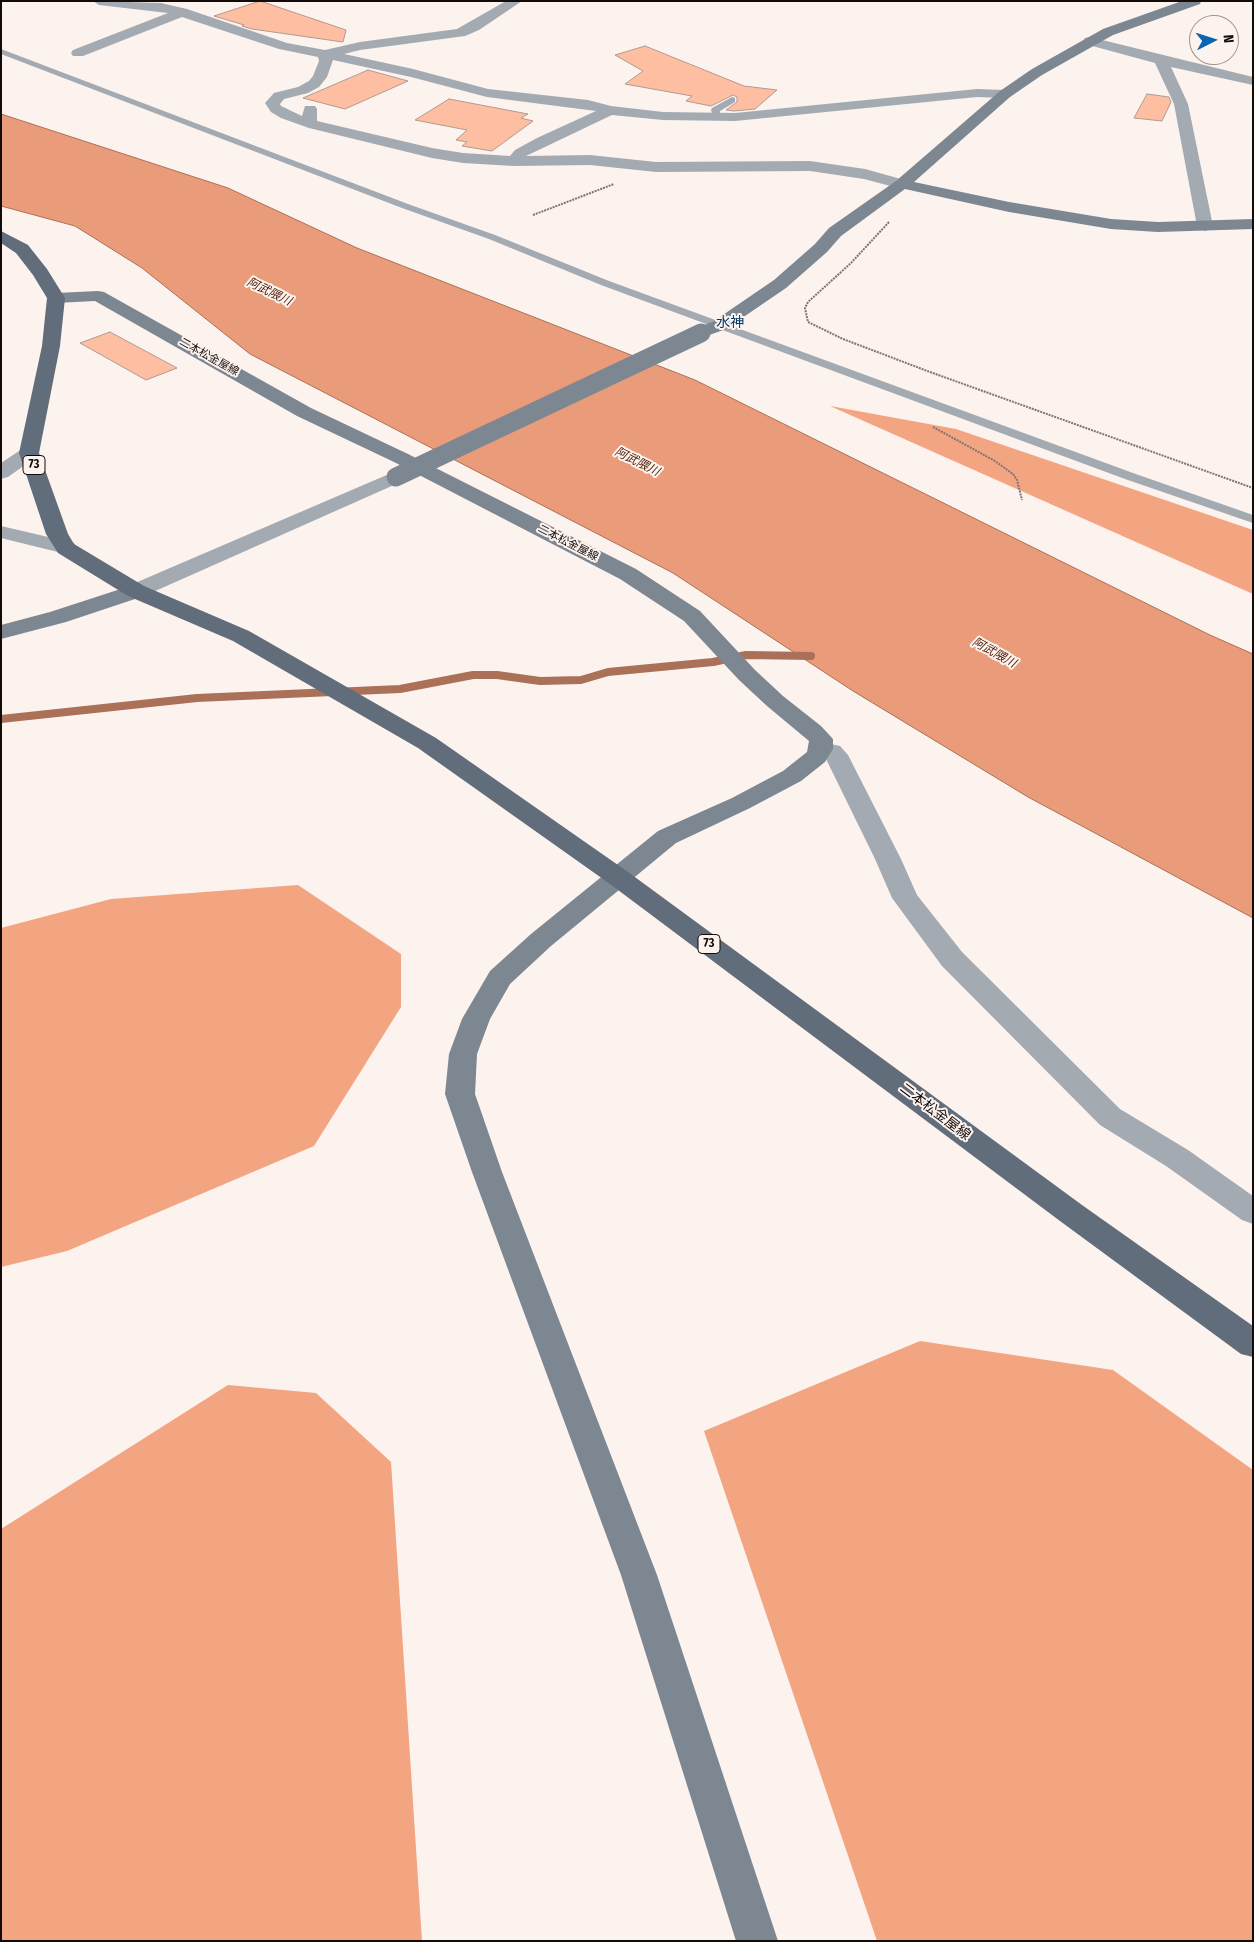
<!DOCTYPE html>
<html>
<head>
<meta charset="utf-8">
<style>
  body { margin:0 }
  #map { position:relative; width:1254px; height:1942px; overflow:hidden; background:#fcf2ee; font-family:"Fira Sans Condensed",sans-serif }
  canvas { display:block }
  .frame { position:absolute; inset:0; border:2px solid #130b08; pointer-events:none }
  .north { position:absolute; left:1189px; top:15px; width:50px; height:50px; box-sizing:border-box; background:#fcf2ee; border:1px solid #9f9692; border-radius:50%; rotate:85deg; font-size:14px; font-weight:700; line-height:20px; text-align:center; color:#130b08 }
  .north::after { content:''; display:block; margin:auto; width:18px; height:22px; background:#0a64b2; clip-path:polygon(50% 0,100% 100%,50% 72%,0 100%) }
</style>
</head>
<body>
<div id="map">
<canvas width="1254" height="1942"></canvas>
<div class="frame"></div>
<div class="north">N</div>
</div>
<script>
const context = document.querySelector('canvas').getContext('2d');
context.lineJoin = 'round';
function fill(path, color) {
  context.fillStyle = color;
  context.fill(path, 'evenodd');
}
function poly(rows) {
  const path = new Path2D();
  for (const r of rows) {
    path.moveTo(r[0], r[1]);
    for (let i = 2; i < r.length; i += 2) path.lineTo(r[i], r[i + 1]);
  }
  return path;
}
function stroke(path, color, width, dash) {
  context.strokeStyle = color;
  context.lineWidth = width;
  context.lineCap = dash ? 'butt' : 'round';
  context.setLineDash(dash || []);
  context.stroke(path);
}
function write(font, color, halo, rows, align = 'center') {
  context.font = font + ' "Fira Sans Condensed","Noto Sans JP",sans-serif';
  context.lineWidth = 4;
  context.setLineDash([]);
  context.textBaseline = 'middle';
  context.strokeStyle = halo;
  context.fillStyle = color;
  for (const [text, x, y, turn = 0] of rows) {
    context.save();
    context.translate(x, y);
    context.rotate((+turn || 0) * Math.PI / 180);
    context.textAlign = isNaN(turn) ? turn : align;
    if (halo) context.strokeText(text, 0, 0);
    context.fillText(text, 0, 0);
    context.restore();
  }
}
fill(poly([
  [830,406,956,429,1253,530,1253,594],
  [298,885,401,954,401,1007,314,1146,67,1251,1,1267,1,928,111,899],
  [920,1341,1113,1370,1253,1470,1253,1941,877,1941,704,1431],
  [228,1385,316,1393,391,1462,422,1941,1,1941,1,1529]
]), '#f3a582');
const water = poly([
  [1,114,228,188,357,248,695,380,1210,635,1253,654,1253,918,1028,797,853,691,673,573,250,354,142,268,75,226,1,206,1,114]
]);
fill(water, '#ea9c7a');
stroke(water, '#aa7058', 1);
stroke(poly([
  [1,719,197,698,400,689,473,675,497,675,540,681,581,680,608,672,713,662,746,655,811,656]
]), '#aa7058', 8);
const building = poly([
  [260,1,346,30,343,42,252,29,242,26,244,25,214,16,260,1],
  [645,46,744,86,777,90,755,109,734,111,726,110,737,102,737,97,733,95,711,106,686,101,692,96,625,84,643,71,615,55,645,46],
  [368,70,408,81,345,109,303,98,368,70],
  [1147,94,1169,97,1171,102,1162,121,1134,118,1147,94],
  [449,99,528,114,521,118,533,121,492,151,462,146,467,142,456,140,467,130,415,120,449,99],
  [110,332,177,368,146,380,80,343,110,332]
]);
fill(building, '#febea1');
stroke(building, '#b19a90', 1);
stroke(poly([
  [533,215,614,184],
  [889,222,851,263,808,302,805,308,808,322,843,339,930,372,1253,488],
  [933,427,995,461,1013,474,1017,480,1022,500]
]), '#7e7572', 2, [2, 1]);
fill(poly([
  [1,49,408,204,495,235,609,281,1133,473,1253,515,1253,523,1125,479,601,285,489,239,402,208,1,54,1,49],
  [732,97,735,98,735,102,720,111,720,119,714,119,711,110,712,108,732,97]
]), '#a3aab2');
fill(poly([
  [93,1,161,3,187,9,287,43,325,50,360,42,457,29,506,1,522,1,479,30,465,36,360,50,344,54,413,69,488,89,588,100,611,106,663,112,735,113,977,89,1005,90,1010,91,1012,94,1010,97,1005,98,977,97,735,121,663,120,612,115,526,156,590,155,656,162,810,161,865,169,908,181,910,184,908,187,902,189,864,179,810,171,656,172,590,165,514,166,463,163,432,158,309,128,281,118,271,112,265,103,274,93,298,87,309,81,313,76,319,61,318,57,279,49,182,17,83,56,73,56,71,53,73,50,168,13,99,5,93,1],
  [333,60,411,77,487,97,596,111,537,138,515,150,510,156,463,153,432,148,317,121,317,109,315,106,305,106,302,116,281,106,280,104,284,99,308,93,319,87,327,77,333,60],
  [1090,37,1253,77,1253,85,1171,67,1188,104,1213,226,1211,229,1205,231,1199,229,1197,226,1174,104,1155,63,1085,44,1083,41,1085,38,1090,37],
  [29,447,36,449,39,453,36,457,8,477,1,479,1,463,22,449,29,447],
  [396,471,403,473,406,477,403,481,144,596,136,598,128,596,125,591,128,586,396,471],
  [1,526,74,543,77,548,74,553,66,554,1,538,1,526],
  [821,742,840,746,848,755,901,859,917,895,962,952,1120,1109,1188,1150,1253,1196,1253,1224,1242,1220,1166,1166,1100,1125,942,966,892,898,875,859,826,759,812,754,809,749,812,744,821,742]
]), '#a3aab2');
fill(poly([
  [1182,1,1201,1,1200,4,1113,35,1042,75,1010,97,914,182,1009,202,1111,219,1158,222,1253,219,1253,229,1158,232,1111,229,1009,212,905,189,841,236,827,252,786,288,726,329,701,338,695,337,692,333,695,329,714,321,774,280,815,244,829,228,896,181,1000,91,1032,69,1103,29,1182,1],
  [98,291,104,292,311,408,408,454,636,569,700,611,755,670,783,696,821,726,833,739,833,749,825,762,801,781,750,808,676,843,551,946,510,984,490,1019,477,1054,475,1094,502,1172,657,1575,778,1941,736,1941,621,1575,472,1172,445,1094,449,1054,462,1019,490,971,531,934,658,831,732,798,783,771,807,752,809,741,767,706,739,680,684,621,620,579,394,462,297,416,95,301,56,303,50,302,47,298,50,294,56,293,98,291],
  [136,584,144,586,147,591,144,596,66,622,1,639,1,625,50,612,136,584]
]), '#7d8792');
fill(poly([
  [1,231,28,245,47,269,65,298,60,346,39,453,68,534,74,544,144,586,249,631,436,738,628,872,1082,1205,1253,1326,1253,1357,1241,1354,1060,1221,610,884,418,748,233,641,128,596,58,553,46,534,19,453,42,346,47,298,33,275,16,253,1,243,1,231]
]), '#616d7b');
stroke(poly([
  [396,477,701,333]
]), '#7d8792', 19);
write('11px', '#130b08', '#fcf2ee', [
  ["二本松金屋線",209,357,29],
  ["二本松金屋線",568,543,27]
]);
write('italic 12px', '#4d1d04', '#fcf2ee', [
  ["阿武隈川",269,292,26],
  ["阿武隈川",637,462,27],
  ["阿武隈川",994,653,29]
]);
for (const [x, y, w] of [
  [34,465,22],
  [709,944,22]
]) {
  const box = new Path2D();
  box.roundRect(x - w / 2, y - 9.5, w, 19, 4);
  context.fillStyle = '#fcf2ee';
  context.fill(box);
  stroke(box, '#130b08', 1);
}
write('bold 12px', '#130b08', null, [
  ["73",34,465],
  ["73",709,944]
]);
write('14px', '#033a6b', '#fcf2ee', [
  ["水神",730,323]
]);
write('14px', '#130b08', '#fcf2ee', [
  ["二本松金屋線",935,1112,37]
]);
</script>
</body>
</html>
